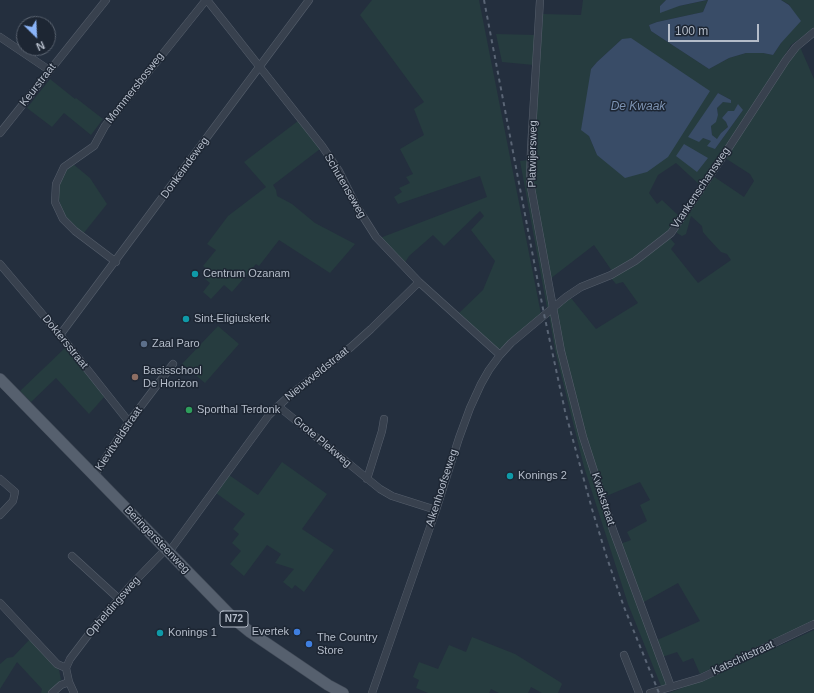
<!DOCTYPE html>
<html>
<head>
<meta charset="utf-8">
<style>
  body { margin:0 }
  #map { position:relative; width:814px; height:693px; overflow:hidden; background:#242f3e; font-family:Arial,sans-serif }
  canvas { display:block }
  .north { position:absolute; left:16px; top:16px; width:40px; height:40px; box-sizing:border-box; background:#1d2633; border:1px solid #59626f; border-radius:50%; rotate:156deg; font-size:11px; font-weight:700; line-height:16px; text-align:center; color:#b4bcc9 }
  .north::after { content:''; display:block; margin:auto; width:14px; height:18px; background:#8ab4f8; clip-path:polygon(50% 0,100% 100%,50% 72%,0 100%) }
  .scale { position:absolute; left:668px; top:24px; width:91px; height:18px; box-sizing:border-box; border:2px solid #b4bcc9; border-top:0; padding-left:5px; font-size:12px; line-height:14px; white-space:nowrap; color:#b4bcc9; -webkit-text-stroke:3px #1d2633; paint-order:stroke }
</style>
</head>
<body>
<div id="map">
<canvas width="814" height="693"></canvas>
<div class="north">N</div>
<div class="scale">100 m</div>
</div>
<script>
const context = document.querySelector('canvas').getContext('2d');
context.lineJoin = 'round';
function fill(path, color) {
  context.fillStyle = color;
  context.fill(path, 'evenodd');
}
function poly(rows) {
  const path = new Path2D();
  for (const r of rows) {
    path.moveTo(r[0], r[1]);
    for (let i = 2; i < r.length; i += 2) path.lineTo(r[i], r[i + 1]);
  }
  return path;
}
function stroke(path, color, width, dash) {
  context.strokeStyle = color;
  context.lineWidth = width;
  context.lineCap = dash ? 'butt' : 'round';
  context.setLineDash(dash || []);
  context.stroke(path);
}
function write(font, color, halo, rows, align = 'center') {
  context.font = font + ' Arial,sans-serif';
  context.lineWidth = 3;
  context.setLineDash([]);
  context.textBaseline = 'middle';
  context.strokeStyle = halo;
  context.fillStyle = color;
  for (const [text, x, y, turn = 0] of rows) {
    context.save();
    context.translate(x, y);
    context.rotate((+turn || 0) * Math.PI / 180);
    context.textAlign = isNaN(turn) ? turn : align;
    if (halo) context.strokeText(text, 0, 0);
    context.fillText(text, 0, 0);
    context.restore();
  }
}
fill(poly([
  [372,0,479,0,541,314,501,348,498,349,459,313,483,290,495,261,471,230,484,216,480,211,444,246,433,235,409,256,404,264,380,238,487,197,480,176,398,204,394,197,402,192,399,188,410,183,406,177,413,174,400,149,424,135,414,109,424,102,360,15],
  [583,0,666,0,660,6,679,6,708,0,703,12,657,22,649,25,651,31,709,69,729,58,746,53,763,53,773,55,781,43,790,5,781,0,814,0,814,28,791,45,723,153,700,185,676,163,658,175,649,193,657,204,662,200,679,216,670,230,634,258,612,271,594,245,550,279,533,186,534,141,543,14,581,15],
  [622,39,597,155,589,136,591,69,597,62],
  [718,93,731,100,730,102,723,102,717,108,718,115,711,126,712,135,718,140,721,133,728,127,726,122,722,118,734,112,743,110,715,149,711,141,703,138],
  [496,34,536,35,534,65,502,62],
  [800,47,814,79,814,621,700,674,693,658,683,662,677,652,662,657,655,641,700,621,678,583,642,603,620,544,631,540,627,532,647,521,640,505,650,500,640,482,604,497,591,454,563,350,557,311,557,307,571,298,596,329,638,303,623,282,616,284,611,278,669,237,675,244,671,249,698,283,731,260,727,254,721,252,708,238,703,232,702,226,691,216,686,234,682,236,677,233,677,230,713,176,744,197,754,181,750,174,725,158,795,52],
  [50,79,75,99,76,98,103,119,91,135,64,113,52,127,27,108],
  [298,121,320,149,273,185,276,190,277,196,292,204,315,223,355,244,330,273,279,240,259,266,256,264,232,292,224,285,211,299,203,292,210,283,205,279,211,272,203,266,216,250,207,244,228,216,266,187,244,162],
  [528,160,551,304,547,308,520,161],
  [73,164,90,178,107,204,83,234,66,218,61,208,59,198,58,188,60,180,68,168],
  [552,314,561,359,666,682,666,685,661,686,628,604,584,467,555,350,549,315],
  [218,326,239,344,205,383,182,364],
  [66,347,105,396,89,414,56,378,31,402,20,391],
  [282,462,327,494,302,529,334,550,304,592,295,585,292,589,283,582,294,569,275,563,281,554,267,545,244,576,230,564,241,551,232,543,239,534,233,529,245,514,216,493,229,475,258,495],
  [814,630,814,693,669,693,718,674],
  [472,637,515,654,560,682,562,684,558,693,542,693,531,687,528,693,499,693,491,689,489,693,428,693,416,688,419,680,413,677,419,662,438,669,449,645,466,652],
  [30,639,59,670,61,680,47,693,41,693,42,689,17,662,0,689,0,664,7,658,13,657]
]), '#263c3f');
fill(poly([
  [666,0,707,0,679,6,660,13,660,6],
  [708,0,781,0,789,5,801,21,781,43,773,55,763,53,746,53,729,58,709,69,651,31,649,25,657,22,703,12],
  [631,38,710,91,668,157,647,172,625,178,597,155,589,136,581,130,591,69,597,62,622,39],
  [718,93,731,100,731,103,723,102,717,108,718,115,716,122,711,126,712,135,717,139,721,133,728,127,726,122,722,118,728,111,734,111,738,104,743,110,715,149,707,146,711,141,703,138,699,142,688,137],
  [684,144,708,158,697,172,676,156]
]), '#394c67');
const minor = poly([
  [207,0,322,146,339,171,357,207,376,237,419,282,500,355],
  [540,0,531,149,530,182,561,351,583,437,613,530,671,687],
  [0,37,49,70],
  [0,133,106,0],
  [116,262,75,231,63,219,55,202,56,184,64,167,94,146,105,126,206,0],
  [0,264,60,335,129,422],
  [60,335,309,0],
  [278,406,380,489,392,496,436,510],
  [94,476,129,422,173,364],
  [0,479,15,492,13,501,0,515],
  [367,479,382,431,384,419],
  [169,552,269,415,289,396,351,347,371,329,419,282],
  [72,556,119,599],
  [0,603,57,664,66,668],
  [624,655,639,693],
  [66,668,70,659,92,630,131,585,166,549],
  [66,668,69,682,74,693],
  [52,693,61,685,69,682],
  [372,693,436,510,459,438,470,408,481,384,489,370,500,355,511,343,566,297,581,287,611,275,635,261,671,233,726,152,786,60,796,47,814,32],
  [650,693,701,678,814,624]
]);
const primary = poly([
  [0,379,234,619,250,632,328,685,343,693]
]);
stroke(minor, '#565f6c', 8);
stroke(primary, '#414a57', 12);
stroke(minor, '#38414e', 7);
stroke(primary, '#56606e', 11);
stroke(poly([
  [484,0,544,314,565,411,592,509,607,558,624,607,659,693]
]), '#5a6575', 2, [4, 4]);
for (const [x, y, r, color] of [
  [195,274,4,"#0f9aa8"],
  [186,319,4,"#0f9aa8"],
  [144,344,4,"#5c6f8a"],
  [135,377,4,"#8d6e63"],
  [189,410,4,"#2e9e5b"],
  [510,476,4,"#0f9aa8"],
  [297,632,4,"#3f7fe0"],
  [160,633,4,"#0f9aa8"],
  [309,644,4,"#3f7fe0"]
]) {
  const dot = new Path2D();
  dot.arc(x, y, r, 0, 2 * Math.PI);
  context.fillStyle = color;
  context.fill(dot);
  stroke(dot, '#1d2633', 1.5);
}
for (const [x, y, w] of [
  [234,619,28]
]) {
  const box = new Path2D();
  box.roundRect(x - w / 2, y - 8, w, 16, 3);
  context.fillStyle = '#1d2633';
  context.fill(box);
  stroke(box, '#b4bcc9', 1);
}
write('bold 10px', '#b4bcc9', null, [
  ["N72",234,619]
]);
write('11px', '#b4bcc9', '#1d2633', [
  ["Keurstraat",38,85,-52],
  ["Mommersbosweg",135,88,-52],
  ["Platwijersweg",533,154,-89],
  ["Donkeindeweg",185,168,-54],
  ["Schutenseweg",345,186,60],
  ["Vrankenschansweg",701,188,-56],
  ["Doktersstraat",65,342,51],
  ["Nieuwveldstraat",317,374,-39],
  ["Kievitveldstraat",119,439,-56],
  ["Grote Plekweg",322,442,40],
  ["Alkenhoofseweg",442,488,-72],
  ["Kwakstraat",603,499,72],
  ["Beringersteenweg",157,540,46],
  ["Opheldingsweg",113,607,-49],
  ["Katschitstraat",743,658,-25]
]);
write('11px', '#b4bcc9', '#1d2633', [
  ["Centrum Ozanam",203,274],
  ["Sint-Eligiuskerk",194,319],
  ["Zaal Paro",152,344],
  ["Basisschool",143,371],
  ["De Horizon",143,384],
  ["Sporthal Terdonk",197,410],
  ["Konings 2",518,476],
  ["Evertek",289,632,"right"],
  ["Konings 1",168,633],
  ["The Country",317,638],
  ["Store",317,651]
], 'left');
write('italic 12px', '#7c92b1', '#1d2633', [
  ["De Kwaak",638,107]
]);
</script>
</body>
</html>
